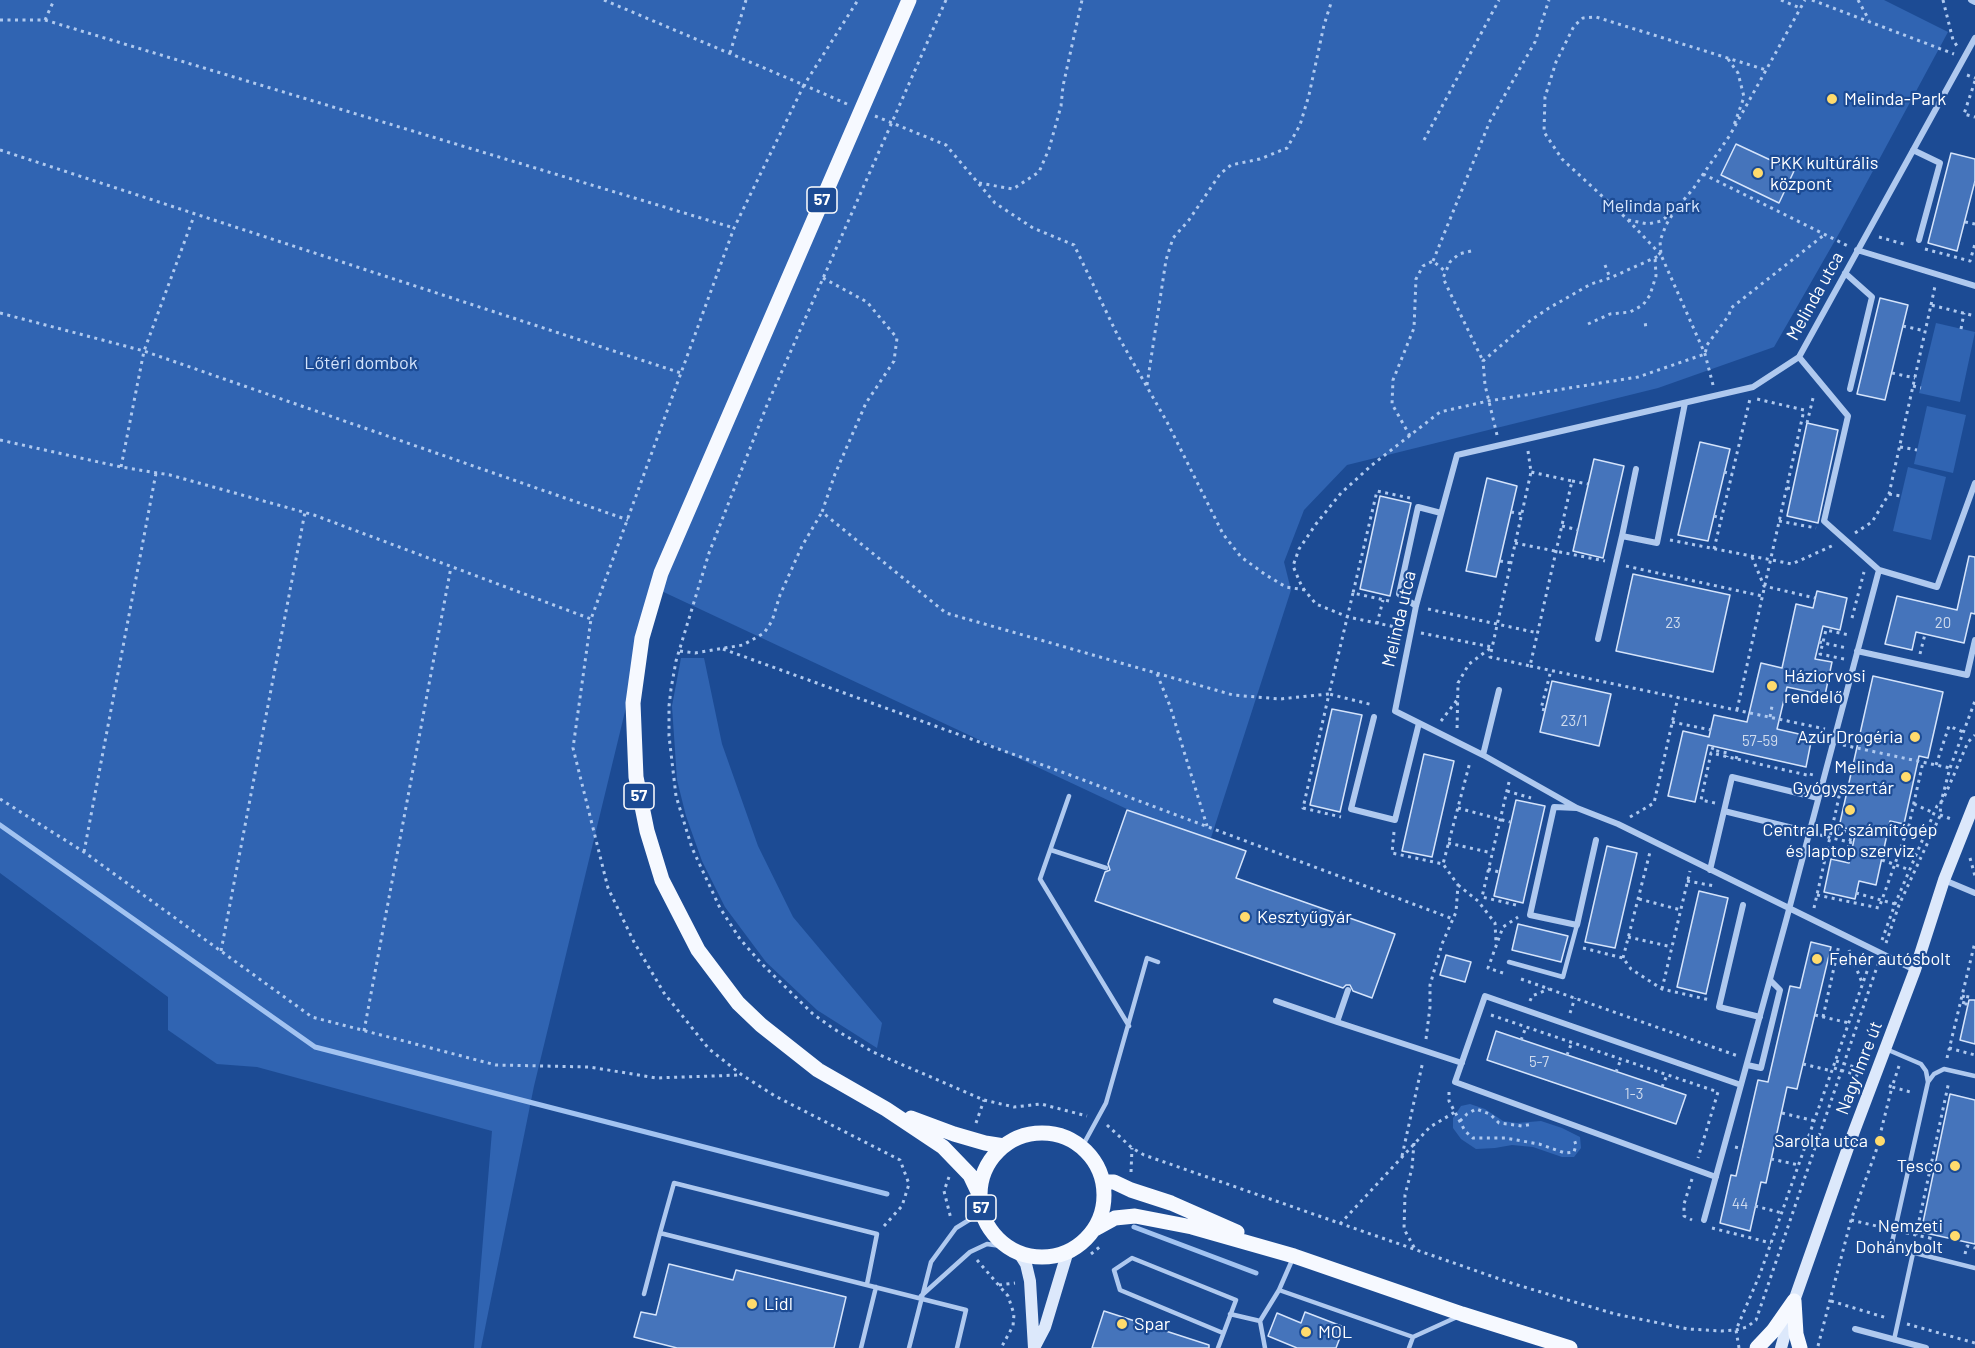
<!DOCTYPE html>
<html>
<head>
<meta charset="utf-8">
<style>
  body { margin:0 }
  canvas { display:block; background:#1c4b94 }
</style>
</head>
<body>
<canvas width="1975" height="1348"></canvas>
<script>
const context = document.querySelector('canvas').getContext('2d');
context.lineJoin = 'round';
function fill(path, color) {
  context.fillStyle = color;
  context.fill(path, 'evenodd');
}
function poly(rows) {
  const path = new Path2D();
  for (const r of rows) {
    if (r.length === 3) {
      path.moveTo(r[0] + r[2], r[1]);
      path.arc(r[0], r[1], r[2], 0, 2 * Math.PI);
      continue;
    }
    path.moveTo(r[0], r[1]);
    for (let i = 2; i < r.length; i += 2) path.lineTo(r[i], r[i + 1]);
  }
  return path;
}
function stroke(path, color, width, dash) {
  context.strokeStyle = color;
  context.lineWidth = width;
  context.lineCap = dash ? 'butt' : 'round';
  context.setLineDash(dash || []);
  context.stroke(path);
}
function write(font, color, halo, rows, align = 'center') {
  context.font = font + ' Barlow,sans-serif';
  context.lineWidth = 4.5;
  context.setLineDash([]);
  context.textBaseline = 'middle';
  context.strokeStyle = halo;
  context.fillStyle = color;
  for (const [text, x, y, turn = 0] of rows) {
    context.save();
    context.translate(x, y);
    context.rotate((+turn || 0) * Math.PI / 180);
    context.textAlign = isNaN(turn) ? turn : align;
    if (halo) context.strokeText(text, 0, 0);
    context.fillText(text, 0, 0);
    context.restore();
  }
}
fill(poly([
  [0,0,1884,0,1948,32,1841,230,1774,347,1658,388,1347,465,1304,510,1284,562,1291,590,1208,847,655,588,534,1086,481,1348,474,1348,492,1131,257,1067,217,1064,168,1030,168,997,0,873],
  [1936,323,1975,332,1960,402,1919,393],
  [1927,406,1966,415,1953,473,1914,464],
  [1908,467,1946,477,1931,540,1893,531],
  [681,658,704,658,722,744,758,846,793,917,882,1023,877,1048,817,1010,766,962,725,907,702,861,686,816,677,780,672,706],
  [1470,1104,1485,1109,1503,1121,1517,1123,1541,1121,1562,1128,1580,1137,1581,1148,1574,1157,1562,1157,1533,1147,1512,1145,1495,1148,1476,1149,1461,1139,1453,1128,1453,1118,1461,1106]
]), '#3064b2');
stroke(poly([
  [0,825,315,1047,887,1194],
  [1134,1227,1256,1273]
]), '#a2c3f1', 5);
const building = poly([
  [1736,144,1794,171,1779,203,1721,175,1736,144],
  [1951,153,1975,159,1975,181,1957,251,1928,243,1951,153],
  [1880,298,1908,305,1885,400,1857,394,1880,298],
  [1807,423,1838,430,1818,523,1787,516,1807,423],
  [1700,442,1730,449,1708,541,1678,535,1700,442],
  [1594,459,1624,466,1603,558,1573,551,1594,459],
  [1487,478,1517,486,1496,577,1466,571,1487,478],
  [1380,496,1411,503,1390,596,1360,589,1380,496],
  [1969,556,1975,557,1975,614,1971,613,1964,643,1916,632,1912,650,1885,644,1897,596,1957,610,1969,556],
  [1633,574,1730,595,1713,672,1616,651,1633,574],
  [1817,591,1847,598,1840,630,1823,626,1815,659,1832,662,1825,695,1787,687,1777,729,1812,737,1806,767,1708,745,1695,802,1668,796,1683,731,1709,737,1714,715,1747,722,1761,663,1782,668,1796,604,1813,608,1817,591],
  [1873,676,1943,692,1928,758,1919,756,1904,824,1890,821,1876,885,1859,881,1855,899,1824,892,1831,859,1849,863,1856,830,1839,827,1873,676],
  [1552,681,1611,694,1599,746,1540,732,1552,681],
  [1332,709,1362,715,1340,812,1310,805,1332,709],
  [1424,754,1454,761,1432,857,1402,851,1424,754],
  [1516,800,1545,806,1523,903,1494,896,1516,800],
  [1127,810,1246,851,1236,878,1395,934,1372,998,1353,991,1350,985,1346,985,1343,988,1095,901,1105,872,1110,870,1108,864,1127,810],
  [1607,846,1637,853,1615,948,1585,942,1607,846],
  [1699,891,1728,898,1706,994,1677,987,1699,891],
  [1518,924,1568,936,1561,962,1512,950,1518,924],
  [1811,942,1831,947,1797,1089,1787,1087,1766,1183,1761,1182,1750,1231,1720,1223,1731,1175,1736,1176,1758,1080,1768,1082,1790,986,1800,988,1811,942],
  [1446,955,1471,962,1465,982,1440,975,1446,955],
  [1969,1000,1975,1000,1975,1044,1960,1040,1969,1000],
  [1496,1031,1686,1095,1676,1124,1487,1060,1496,1031],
  [1950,1094,1975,1100,1975,1244,1921,1232,1950,1094],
  [669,1264,733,1280,736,1270,846,1297,834,1348,677,1348,634,1337,641,1312,656,1315,669,1264],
  [1104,1311,1209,1345,1209,1348,1092,1348,1104,1311],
  [1305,1312,1344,1327,1336,1348,1297,1348,1268,1336,1277,1313,1301,1323,1305,1312]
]);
fill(building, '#4574bb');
stroke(building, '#d5e4fb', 1.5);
stroke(poly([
  [604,0,804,85,734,228,591,619,573,748,608,888,634,942,664,993,709,1049,742,1075,775,1096,900,1160,909,1184,902,1206,884,1226],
  [946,0,767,405,709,553,676,661,671,689,669,706,669,736,676,796,692,848,720,908,740,939,761,963,813,1014,834,1029,873,1052,984,1100,1014,1107,1041,1104,1087,1116],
  [1781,0,1800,8],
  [1812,0,1954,54],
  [1858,0,1869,20],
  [1943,0,1953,40,1957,46],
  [0,20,45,20,734,228],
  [45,20,54,0],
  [730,53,746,0],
  [1728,59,1738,73,1744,97,1734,125],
  [1967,75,1975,78],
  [1975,81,1964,114,1975,117],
  [847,104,804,85,858,0],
  [875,116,946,145,995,203,1033,228,1074,245,1118,336,1167,422,1223,534,1241,557,1266,575,1286,587,1305,590],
  [1424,140,1499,0],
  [0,150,681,373],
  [1703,174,1848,246],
  [979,183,1013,189,1039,172,1049,149,1061,106,1063,86,1082,0],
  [1974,184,1975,184],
  [1628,220,1648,224,1661,221,1674,211],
  [1965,222,1975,224],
  [1879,237,1907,245],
  [1925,249,1970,261,1975,244],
  [1471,251,1459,254,1450,262,1443,278,1483,361],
  [1433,261,1490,121,1535,42,1549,0],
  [1605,265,1610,278],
  [823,278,867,302,897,338,894,361,866,403,835,474,822,512,946,613,1233,695,1280,699,1329,694,1303,808,1341,817],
  [1931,305,1935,286],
  [0,313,144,351,628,520],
  [1588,324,1610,314,1630,312,1643,305,1650,295,1656,276,1655,257],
  [1644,325,1651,324],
  [1903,326,1925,331],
  [1961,329,1964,313],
  [1892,373,1915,378],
  [1147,385,1166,260,1173,238,1189,220,1220,174,1231,165,1260,159,1287,148,1300,125,1309,95,1324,25,1332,0],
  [1713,385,1705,354,1661,255,1660,241,1666,225,1675,210,1693,189,1730,135,1805,0],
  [1913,386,1921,388],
  [1807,423,1814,394],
  [1497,435,1485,385,1483,361,1531,320,1549,308,1591,284,1610,278,1661,255,1628,220,1562,159,1544,132,1545,97,1556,62,1574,26,1583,18,1596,17,1766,70],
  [1410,436,1392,404,1393,380,1414,328,1416,279,1423,266,1433,261,1446,272],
  [0,440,121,467,170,475,314,515,591,619],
  [1796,445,1802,447],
  [1900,447,1917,450],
  [1528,451,1531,472,1490,657,1530,666,1572,481,1531,472],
  [121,467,144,351,194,216],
  [1724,472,1732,474],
  [1572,481,1588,484],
  [1787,488,1793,489],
  [1889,494,1901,496],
  [1511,512,1522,514],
  [1714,516,1721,518],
  [1779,521,1816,528],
  [1562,526,1578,530],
  [1855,533,1872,522,1889,494,1931,305,1975,316],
  [1670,540,1792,564,1834,545],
  [1515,543,1605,561],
  [1714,549,1750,399],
  [1752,557,1764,586,1815,598],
  [1500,561,1511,563],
  [1626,566,1762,596],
  [1353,593,1329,694,1373,705],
  [1389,601,1353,593,1377,491,1410,498],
  [1428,609,1538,633],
  [1852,618,1864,572],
  [1377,624,1383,600],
  [1400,628,1348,617,1316,604,1302,587,1293,566,1299,549,1316,524,1341,493,1372,465,1440,412,1488,401,1638,377,1705,354,1707,345,1729,315,1731,308,1824,235],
  [1421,633,1492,647,1469,664,1458,683,1457,731],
  [1819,642,1847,648],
  [723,649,1062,772,1453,919],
  [680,651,695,653,743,645,764,633,772,621,780,595,802,546,822,512],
  [1920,654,1925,634],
  [1844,659,1820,654,1826,630,1849,635],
  [1530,666,1825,729],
  [1157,674,1170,706,1207,826],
  [1545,710,1541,709,1551,670],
  [1737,710,1804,410,1757,399],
  [1770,717,1772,706],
  [1441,721,1457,700],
  [1672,722,1711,730],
  [1843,745,1950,768],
  [1713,747,1712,750,1728,753,1727,757],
  [1736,759,1738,752],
  [1936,765,1949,726,1963,732],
  [1509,782,1482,897,1520,906],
  [1507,791,1531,798],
  [0,799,84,852,312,1017,496,1065,590,1067,656,1078,740,1075],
  [1715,803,1701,800,1711,753,1811,776,1812,772],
  [1914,804,1934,813],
  [1458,808,1510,822],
  [1940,815,1954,820],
  [1630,817,1654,803,1678,697],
  [1394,832,1392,853,1443,864,1470,762],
  [1820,835,1853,843],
  [1448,843,1492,853],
  [1817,849,1846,856,1852,833,1832,828],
  [84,852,156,473],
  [1970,858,1975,876],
  [1882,860,1910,870],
  [1488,869,1499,872],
  [1687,881,1715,886],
  [1458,885,1478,901,1495,923,1496,942],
  [1856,893,1895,904],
  [1817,895,1879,908,1909,825,1923,762],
  [1639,899,1681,910],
  [1814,908,1839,797,1830,795],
  [1628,937,1672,947],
  [1882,940,1895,904,1937,806,1943,800,1968,742,1975,735],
  [1886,943,1899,905,1940,816,1941,802,1950,768,1975,701],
  [1583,948,1623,958,1631,969,1662,989,1710,1000],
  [1849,950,1863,985],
  [221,951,305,512],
  [1623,958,1650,852],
  [1503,973,1488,968,1503,927,1518,917],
  [1521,979,1738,1056],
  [1662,989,1690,871],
  [1962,996,1965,997,1963,1005,1966,1006,1968,995],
  [1530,1001,1532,996,1549,989],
  [1570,1013,1575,998],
  [1491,1015,1718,1092,1698,1158],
  [1815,1015,1849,1023],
  [1823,1017,1839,945],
  [364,1031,451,567],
  [1426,1039,1430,1007,1430,985,1442,944,1456,912,1458,885,1443,864],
  [1521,1040,1526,1027],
  [1949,1048,1975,1055],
  [1567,1055,1572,1042],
  [1947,1058,1975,942],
  [1836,1061,1863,1070],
  [1803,1064,1832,1071],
  [1899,1066,1892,1087,1914,1093],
  [1834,1068,1860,1076],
  [1616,1072,1621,1059],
  [1662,1087,1667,1075],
  [1449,1092,1449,1101,1465,1131,1473,1138,1505,1138,1539,1144,1565,1153,1574,1152,1576,1145,1574,1139],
  [1782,1113,1815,1121],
  [1460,1121,1467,1114,1476,1109,1490,1114,1499,1123,1522,1126,1533,1124],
  [976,1123,984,1100],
  [1107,1125,1132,1148,1144,1155,1514,1284,1615,1314,1688,1329,1722,1331,1736,1330,1747,1327,1756,1320,1878,964],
  [1414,1143,1412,1168,1405,1195,1404,1229,1415,1249],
  [1735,1147,1743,1149],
  [1402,1156,1423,1061],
  [1771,1159,1799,1165],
  [1131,1172,1132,1148],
  [949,1177,944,1191,951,1219],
  [1692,1179,1684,1204,1684,1216,1692,1220],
  [1755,1206,1782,1213],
  [1851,1220,1885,1228],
  [1340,1224,1430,1127,1455,1112],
  [1712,1228,1771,1243],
  [1906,1233,1930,1238],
  [1916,1235,1949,1081],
  [1928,1247,1931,1234],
  [1091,1254,1102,1245],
  [1965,1254,1967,1246,1975,1248],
  [977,1260,1008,1296,1014,1314,1013,1326,1001,1348],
  [999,1285,1015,1283],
  [1831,1301,1887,1318],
  [1907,1324,1975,1343],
  [1818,1346,1851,1220,1876,1151,1892,1087,1887,1085],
  [1739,1348,1736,1330,1760,1274,1871,960]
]), '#afc9ef', 3, [3, 4.5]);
stroke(poly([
  [1069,796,1040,879,1129,1026],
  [1051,850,1106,868],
  [1509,962,1563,977,1577,925],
  [1886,1049,1921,1064,1926,1071,1928,1082,1891,1247,1975,1268],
  [1928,1082,1934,1074,1944,1069,1975,1076],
  [1082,1147,1106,1103,1147,958,1158,962],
  [867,1284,877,1234,674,1183,660,1233,966,1310,957,1348],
  [1279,1290,1413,1337,1457,1317],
  [644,1294,660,1233],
  [921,1296,970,1252,987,1244,1008,1247],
  [1230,1314,1260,1321],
  [1894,1340,1913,1253],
  [861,1348,876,1287],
  [909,1348,931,1262,956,1228,982,1212],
  [1218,1348,1236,1300,1132,1258,1114,1270,1120,1290,1223,1333],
  [1265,1348,1260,1321,1279,1290,1293,1258],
  [1409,1348,1413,1337]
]), '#afc9ef', 4.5);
stroke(poly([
  [1971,0,1975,2],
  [1913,150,1940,163,1919,240],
  [1857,250,1975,286],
  [1845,273,1872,297,1850,389],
  [1636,469,1622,536,1657,543,1685,403],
  [1879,570,1937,587,1975,483],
  [1416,606,1399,594,1418,507,1441,513],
  [1598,639,1622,536],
  [1857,651,1967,675,1975,640],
  [1374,717,1351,809,1395,820,1419,723],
  [1483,755,1499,690],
  [1577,808,1554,807,1530,915,1577,925,1596,840],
  [1724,811,1809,832],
  [1710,870,1732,777,1818,798],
  [1944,880,1975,893],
  [1743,905,1719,1007,1760,1017],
  [1915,970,1618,824,1577,808,1483,755,1395,711,1416,606,1457,455,1753,387,1799,357,1975,38],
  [1348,990,1337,1022,1462,1063],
  [1276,1001,1337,1022],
  [1747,1065,1761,1068,1780,990,1770,980],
  [1716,1177,1455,1082,1485,996,1741,1085],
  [1704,1220,1787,917,1879,570,1824,521,1848,416,1799,357],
  [1855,1329,1926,1348]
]), '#afc9ef', 6);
stroke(poly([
  [1019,1253,1026,1264,1030,1281,1034,1348],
  [1034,1348,1045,1327,1067,1254,1078,1246],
  [1781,1348,1794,1301,1850,1142,1915,970,1944,880,1975,802]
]), '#dce8fb', 12);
stroke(poly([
  [909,0,661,573,642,638,633,703,636,777,647,831,662,880,698,950,738,1003,761,1025,818,1070,886,1109,943,1147,970,1175,980,1196],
  [911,1118,954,1134,985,1143,1004,1146],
  [1042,1195,62],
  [1103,1182,1114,1182,1131,1190,1171,1203,1237,1232],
  [1095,1229,1115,1218,1135,1216,1192,1227,1294,1256,1462,1314,1570,1348],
  [1794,1301,1796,1334,1800,1348],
  [1757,1348,1773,1331,1794,1301]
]), '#f6f9ff', 15);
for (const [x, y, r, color] of [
  [1832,99,6,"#ffdb6d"],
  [1758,173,6,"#ffdb6d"],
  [1772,686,6,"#ffdb6d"],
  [1915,737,6,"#ffdb6d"],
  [1906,777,6,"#ffdb6d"],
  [1850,810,6,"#ffdb6d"],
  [1245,917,6,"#ffdb6d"],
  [1817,959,6,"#ffdb6d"],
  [1880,1141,6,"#ffdb6d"],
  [1955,1166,6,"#ffdb6d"],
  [1955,1236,6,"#ffdb6d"],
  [752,1304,6,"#ffdb6d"],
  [1122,1324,6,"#ffdb6d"],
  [1306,1332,6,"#ffdb6d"]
]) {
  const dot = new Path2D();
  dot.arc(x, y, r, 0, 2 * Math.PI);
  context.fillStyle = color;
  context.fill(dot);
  stroke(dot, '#1c4b94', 2);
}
write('15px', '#d0dcee', null, [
  ["23",1673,623],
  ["20",1943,623],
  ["23/1",1574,721],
  ["57-59",1760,741],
  ["5-7",1539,1062],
  ["1-3",1634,1094],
  ["44",1740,1204]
]);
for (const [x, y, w] of [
  [822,200,30],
  [639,796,30],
  [981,1208,30]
]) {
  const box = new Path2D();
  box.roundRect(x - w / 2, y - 13, w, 26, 4.5);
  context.fillStyle = '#1c4b94';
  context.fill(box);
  stroke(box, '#fff', 1.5);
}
write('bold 16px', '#fff', null, [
  ["57",822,200],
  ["57",639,796],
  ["57",981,1208]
]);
write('18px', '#fff', '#1c4b94', [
  ["Melinda-Park",1844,99],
  ["PKK kultúrális",1770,163],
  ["központ",1770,184],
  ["Háziorvosi",1784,676],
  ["rendelő",1784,697],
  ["Azúr Drogéria",1903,737,"right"],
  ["Melinda",1894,767,"right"],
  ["Gyógyszertár",1894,788,"right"],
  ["Central PC számítógép",1850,830,"center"],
  ["és laptop szerviz",1850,851,"center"],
  ["Kesztyűgyár",1257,917],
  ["Fehér autósbolt",1829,959],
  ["Sarolta utca",1868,1141,"right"],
  ["Tesco",1943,1166,"right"],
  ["Nemzeti",1943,1226,"right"],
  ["Dohánybolt",1943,1247,"right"],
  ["Lidl",764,1304],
  ["Spar",1134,1324],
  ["MOL",1318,1332]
], 'left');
write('18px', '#d5e4fb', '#1c4b94', [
  ["Melinda park",1651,206],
  ["Lőtéri dombok",361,363]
]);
write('18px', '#fff', '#1c4b94', [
  ["Melinda utca",1815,296,-61],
  ["Melinda utca",1399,619,-77],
  ["Nagy Imre út",1859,1068,-69]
]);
</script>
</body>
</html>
